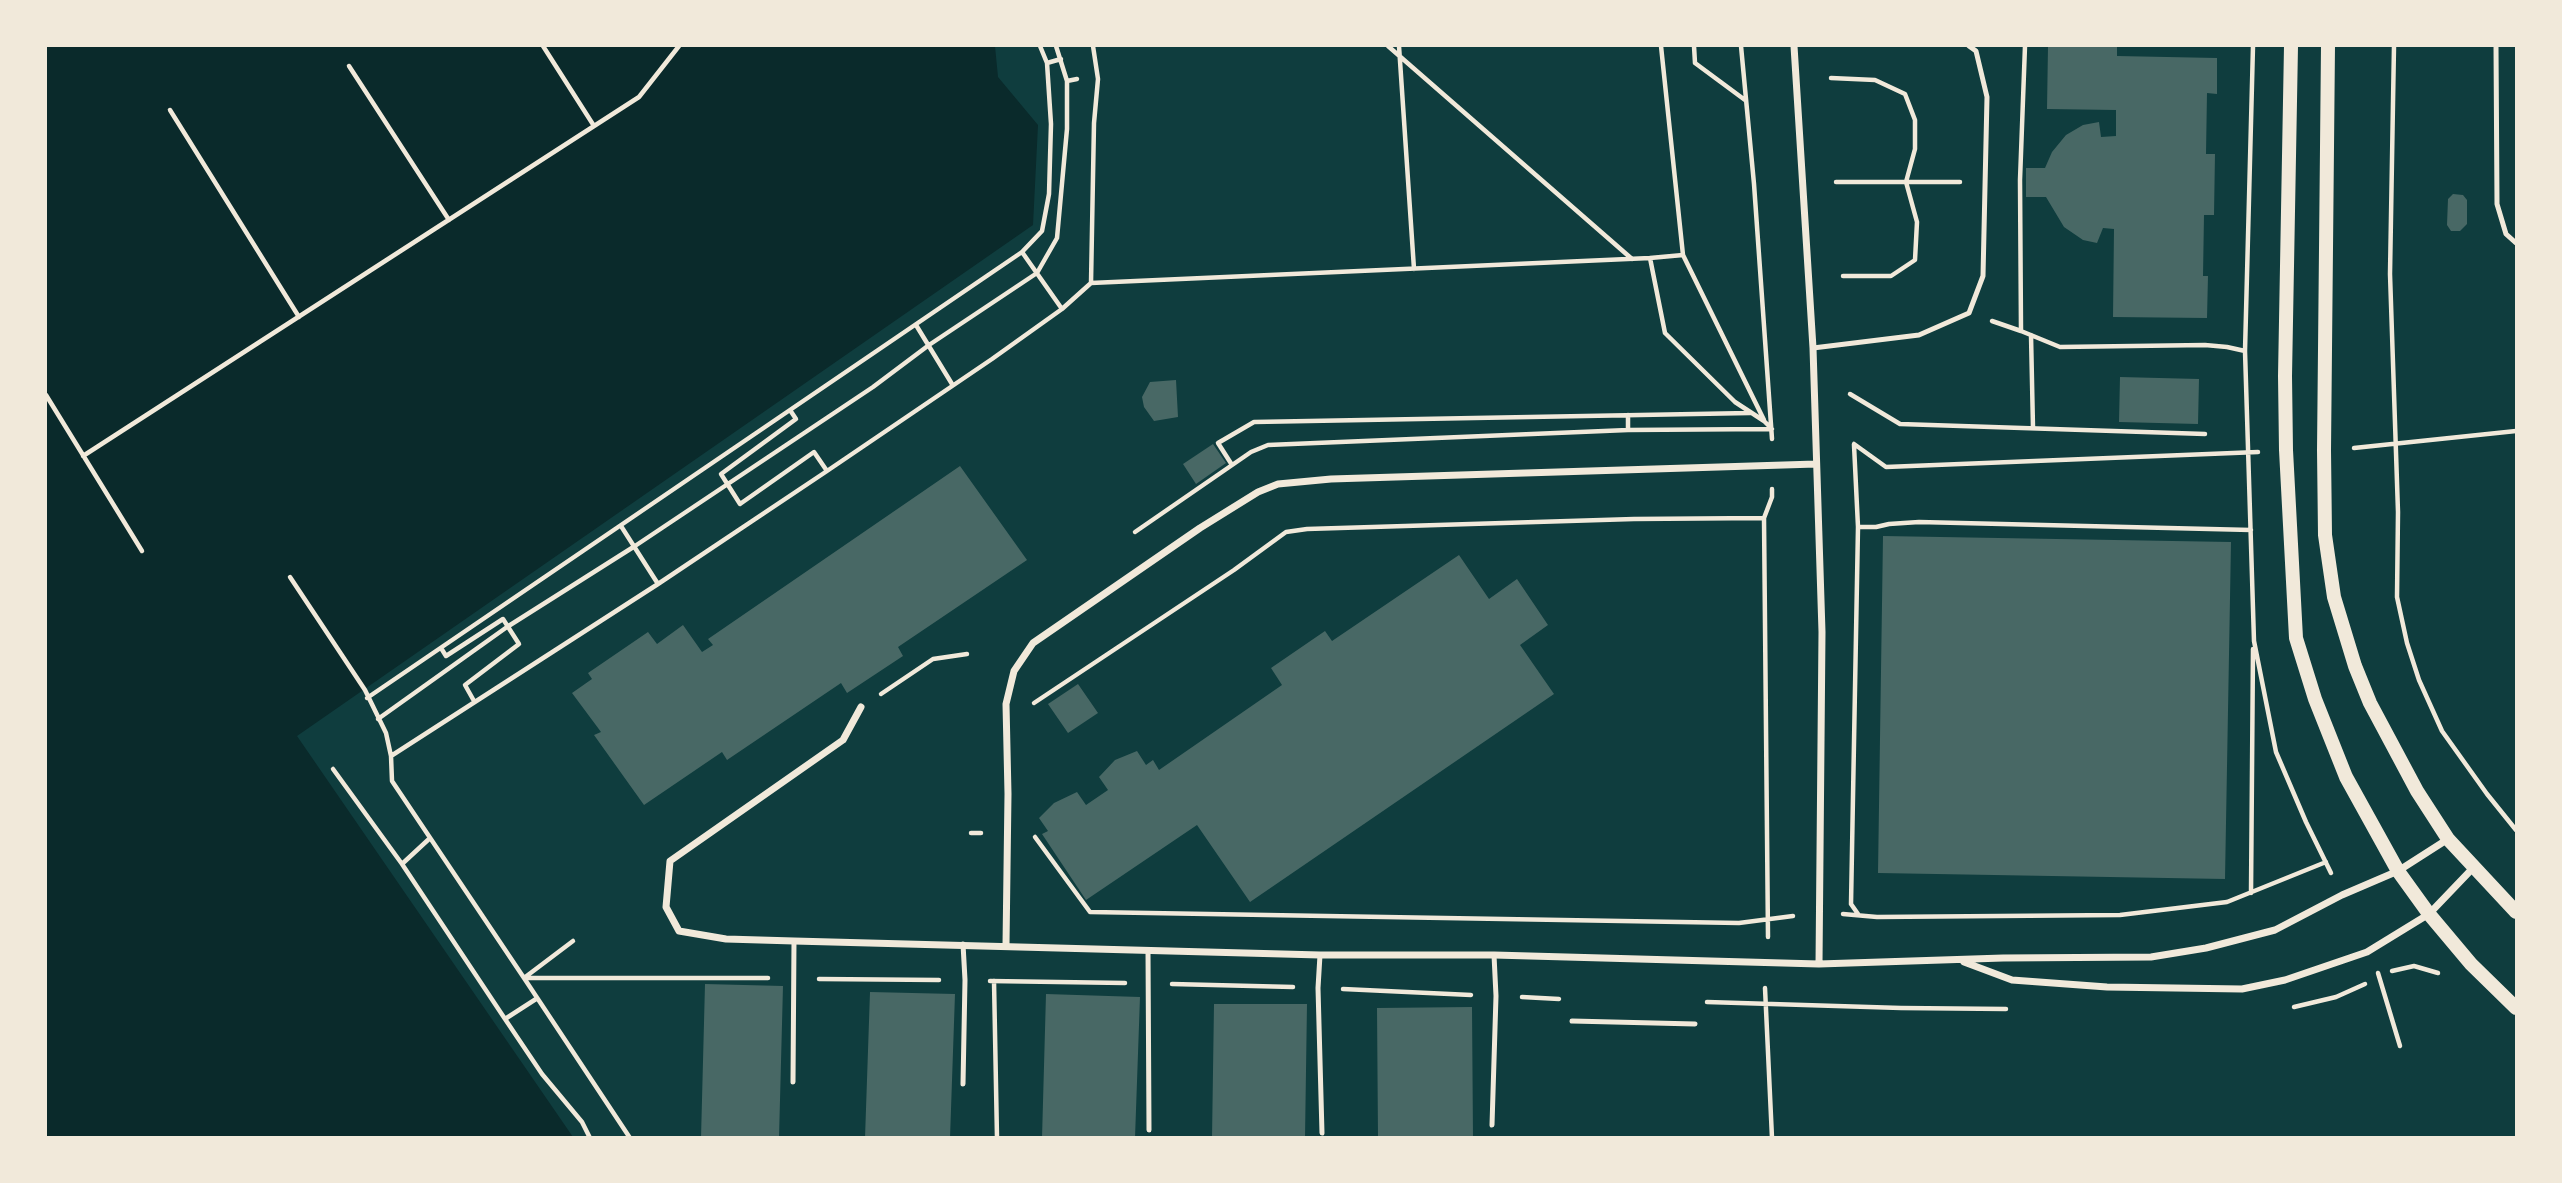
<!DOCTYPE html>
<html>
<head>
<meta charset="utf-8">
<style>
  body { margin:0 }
  #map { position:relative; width:2562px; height:1183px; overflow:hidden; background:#0f3d3e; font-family:"DejaVu Sans",sans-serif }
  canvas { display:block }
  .frame { position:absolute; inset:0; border:47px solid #f1e9da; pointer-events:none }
</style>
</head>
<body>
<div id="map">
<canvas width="2562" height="1183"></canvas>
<div class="frame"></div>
</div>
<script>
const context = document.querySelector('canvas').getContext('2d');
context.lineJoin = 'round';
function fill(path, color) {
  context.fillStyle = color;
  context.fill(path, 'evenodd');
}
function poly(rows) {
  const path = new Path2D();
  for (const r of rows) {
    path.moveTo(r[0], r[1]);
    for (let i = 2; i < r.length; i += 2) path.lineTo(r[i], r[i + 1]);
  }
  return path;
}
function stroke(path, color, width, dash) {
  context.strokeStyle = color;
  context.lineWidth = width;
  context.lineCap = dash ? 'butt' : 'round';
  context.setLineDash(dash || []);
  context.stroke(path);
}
fill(poly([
  [46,46,995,46,998,77,1038,125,1033,225,297,736,573,1137,46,1137]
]), '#0a2a2b');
fill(poly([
  [2048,46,2117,46,2117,56,2217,58,2217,94,2207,93,2206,154,2215,154,2214,215,2204,215,2203,276,2208,276,2207,318,2113,317,2114,229,2103,228,2097,243,2083,240,2064,227,2046,197,2026,197,2026,168,2045,168,2052,152,2066,135,2083,125,2099,122,2101,137,2116,136,2116,110,2047,109],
  [2453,194,2463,195,2467,200,2467,224,2460,231,2451,231,2447,225,2448,199],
  [2120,377,2199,379,2198,424,2119,422],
  [1176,380,1178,417,1154,421,1144,407,1142,397,1150,382],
  [1213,444,1226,463,1196,484,1183,464],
  [960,466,1027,560,898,647,903,656,847,693,841,683,727,760,722,752,644,805,594,735,601,732,572,693,592,679,588,673,648,632,657,644,683,625,702,652,713,645,708,639],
  [1883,536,2231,542,2225,879,1878,873],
  [1459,555,1489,599,1517,579,1548,625,1520,645,1554,694,1250,902,1197,825,1086,900,1042,834,1048,831,1039,818,1054,803,1077,792,1086,805,1108,790,1099,777,1115,760,1137,751,1146,765,1153,760,1159,770,1282,685,1271,668,1325,631,1332,641],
  [1078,684,1098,713,1068,733,1048,704],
  [705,984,783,986,779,1138,701,1138],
  [870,992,955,994,950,1138,865,1138],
  [1046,994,1140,997,1135,1138,1042,1138],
  [1214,1004,1307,1004,1305,1138,1212,1138],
  [1472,1007,1473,1138,1378,1138,1377,1008]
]), '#486865');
stroke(poly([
  [543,46,594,126],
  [1388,46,1632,259],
  [1399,46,1414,269],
  [1661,46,1683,255],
  [1694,46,1695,63,1745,100],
  [1741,46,1754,184,1772,439],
  [2025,46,2020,180,2021,331,2060,347,2205,345,2227,347,2245,351],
  [2253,46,2245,351,2254,641,2276,752,2306,822,2331,873],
  [2394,46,2390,274,2398,512,2397,597,2407,643,2419,680,2442,731,2487,794,2516,830],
  [1047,63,1061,59],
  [349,66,449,220],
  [1831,78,1875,80,1905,94,1915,120,1915,149,1906,182,1917,222,1915,260,1891,276,1843,276],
  [1067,81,1077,79],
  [170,110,299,317],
  [1836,182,1960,182],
  [1022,252,1062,309],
  [1650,258,1683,255,1764,420],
  [1091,283,1094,123,1098,79,1093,46],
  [1992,321,2021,331],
  [916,325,952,384],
  [2031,335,2033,428],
  [1850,394,1900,424,2205,434],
  [46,395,142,551],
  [790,410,796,419,721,474,740,504,814,452,827,471],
  [1628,415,1628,430],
  [1854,444,1886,467,2258,452],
  [1854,445,1858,527,1876,527,1889,524,1919,522,2251,530],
  [2354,448,2516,431],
  [83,456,639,97,679,46],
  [1232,465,1218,443,1254,422,1750,413],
  [621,526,658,584],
  [1135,532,1251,452,1268,445,1628,430,1771,429],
  [290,577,365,690,386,733,391,756],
  [441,648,446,656,503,619,519,644,465,685,474,701],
  [881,694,933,659,967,654],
  [367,698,1022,252,1042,231,1049,194,1051,124,1047,63,1040,46],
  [1034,703,1234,570,1286,532,1307,529,1634,519,1764,518],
  [378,719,507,627,635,546,873,387,929,345,1037,273,1057,238,1067,129,1067,81,1056,46],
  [333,769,402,864],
  [971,833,981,833],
  [1035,837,1090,912,1739,923,1793,916],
  [429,839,402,864,505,1019],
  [2251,893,2253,649],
  [1843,914,1877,917,2120,915,2227,902,2326,862],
  [1858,914,1851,904,1858,527],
  [1768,937,1764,518,1772,497,1772,489],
  [573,941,524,978,630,1138],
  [2392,971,2414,966,2438,973],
  [2378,973,2400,1046],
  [768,978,524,978,392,781,391,756,658,584,827,471,992,359,1062,309,1091,283,1650,258,1665,333,1735,402,1764,421,1772,429],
  [819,979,939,980],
  [990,981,1125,983],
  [994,981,997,1138],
  [1172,984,1293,987],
  [1765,988,1772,1138],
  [1343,989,1471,995],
  [1522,997,1559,999],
  [536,999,505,1019,542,1074,582,1122,590,1138],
  [1707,1002,1901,1008,2006,1009],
  [2294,1007,2336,997,2365,984]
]), '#f1e9da', 4.5);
stroke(poly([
  [2496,46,2497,204,2506,234,2516,243],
  [1813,348,1919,335,1969,313,1983,276,1987,97,1976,51,1969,46],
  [963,944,965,980,963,1084],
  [1148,951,1149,1130],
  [1320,955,1318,988,1322,1133],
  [1572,1021,1695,1024],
  [793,1082,794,941],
  [1492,1125,1496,996,1494,955]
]), '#f1e9da', 5);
stroke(poly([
  [1794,46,1813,348,1822,632,1819,964],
  [861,707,843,740,670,861,666,907,679,931,726,939,794,941,1320,955,1494,955,1819,964,2003,958,2151,957,2206,948,2275,930,2342,895,2398,871,2448,839],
  [1006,945,1008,794,1006,704,1014,671,1033,643,1200,528,1258,492,1278,484,1331,479,1816,464],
  [1964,962,2012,980,2107,987,2242,989,2285,980,2367,952,2429,914,2473,868]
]), '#f1e9da', 7);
stroke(poly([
  [2291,46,2285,376,2286,450,2296,638,2315,699,2346,777,2398,871,2429,914,2471,964,2516,1008],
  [2328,46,2324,450,2325,535,2334,597,2355,666,2370,703,2417,791,2448,839,2516,912]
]), '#f1e9da', 14);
</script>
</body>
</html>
